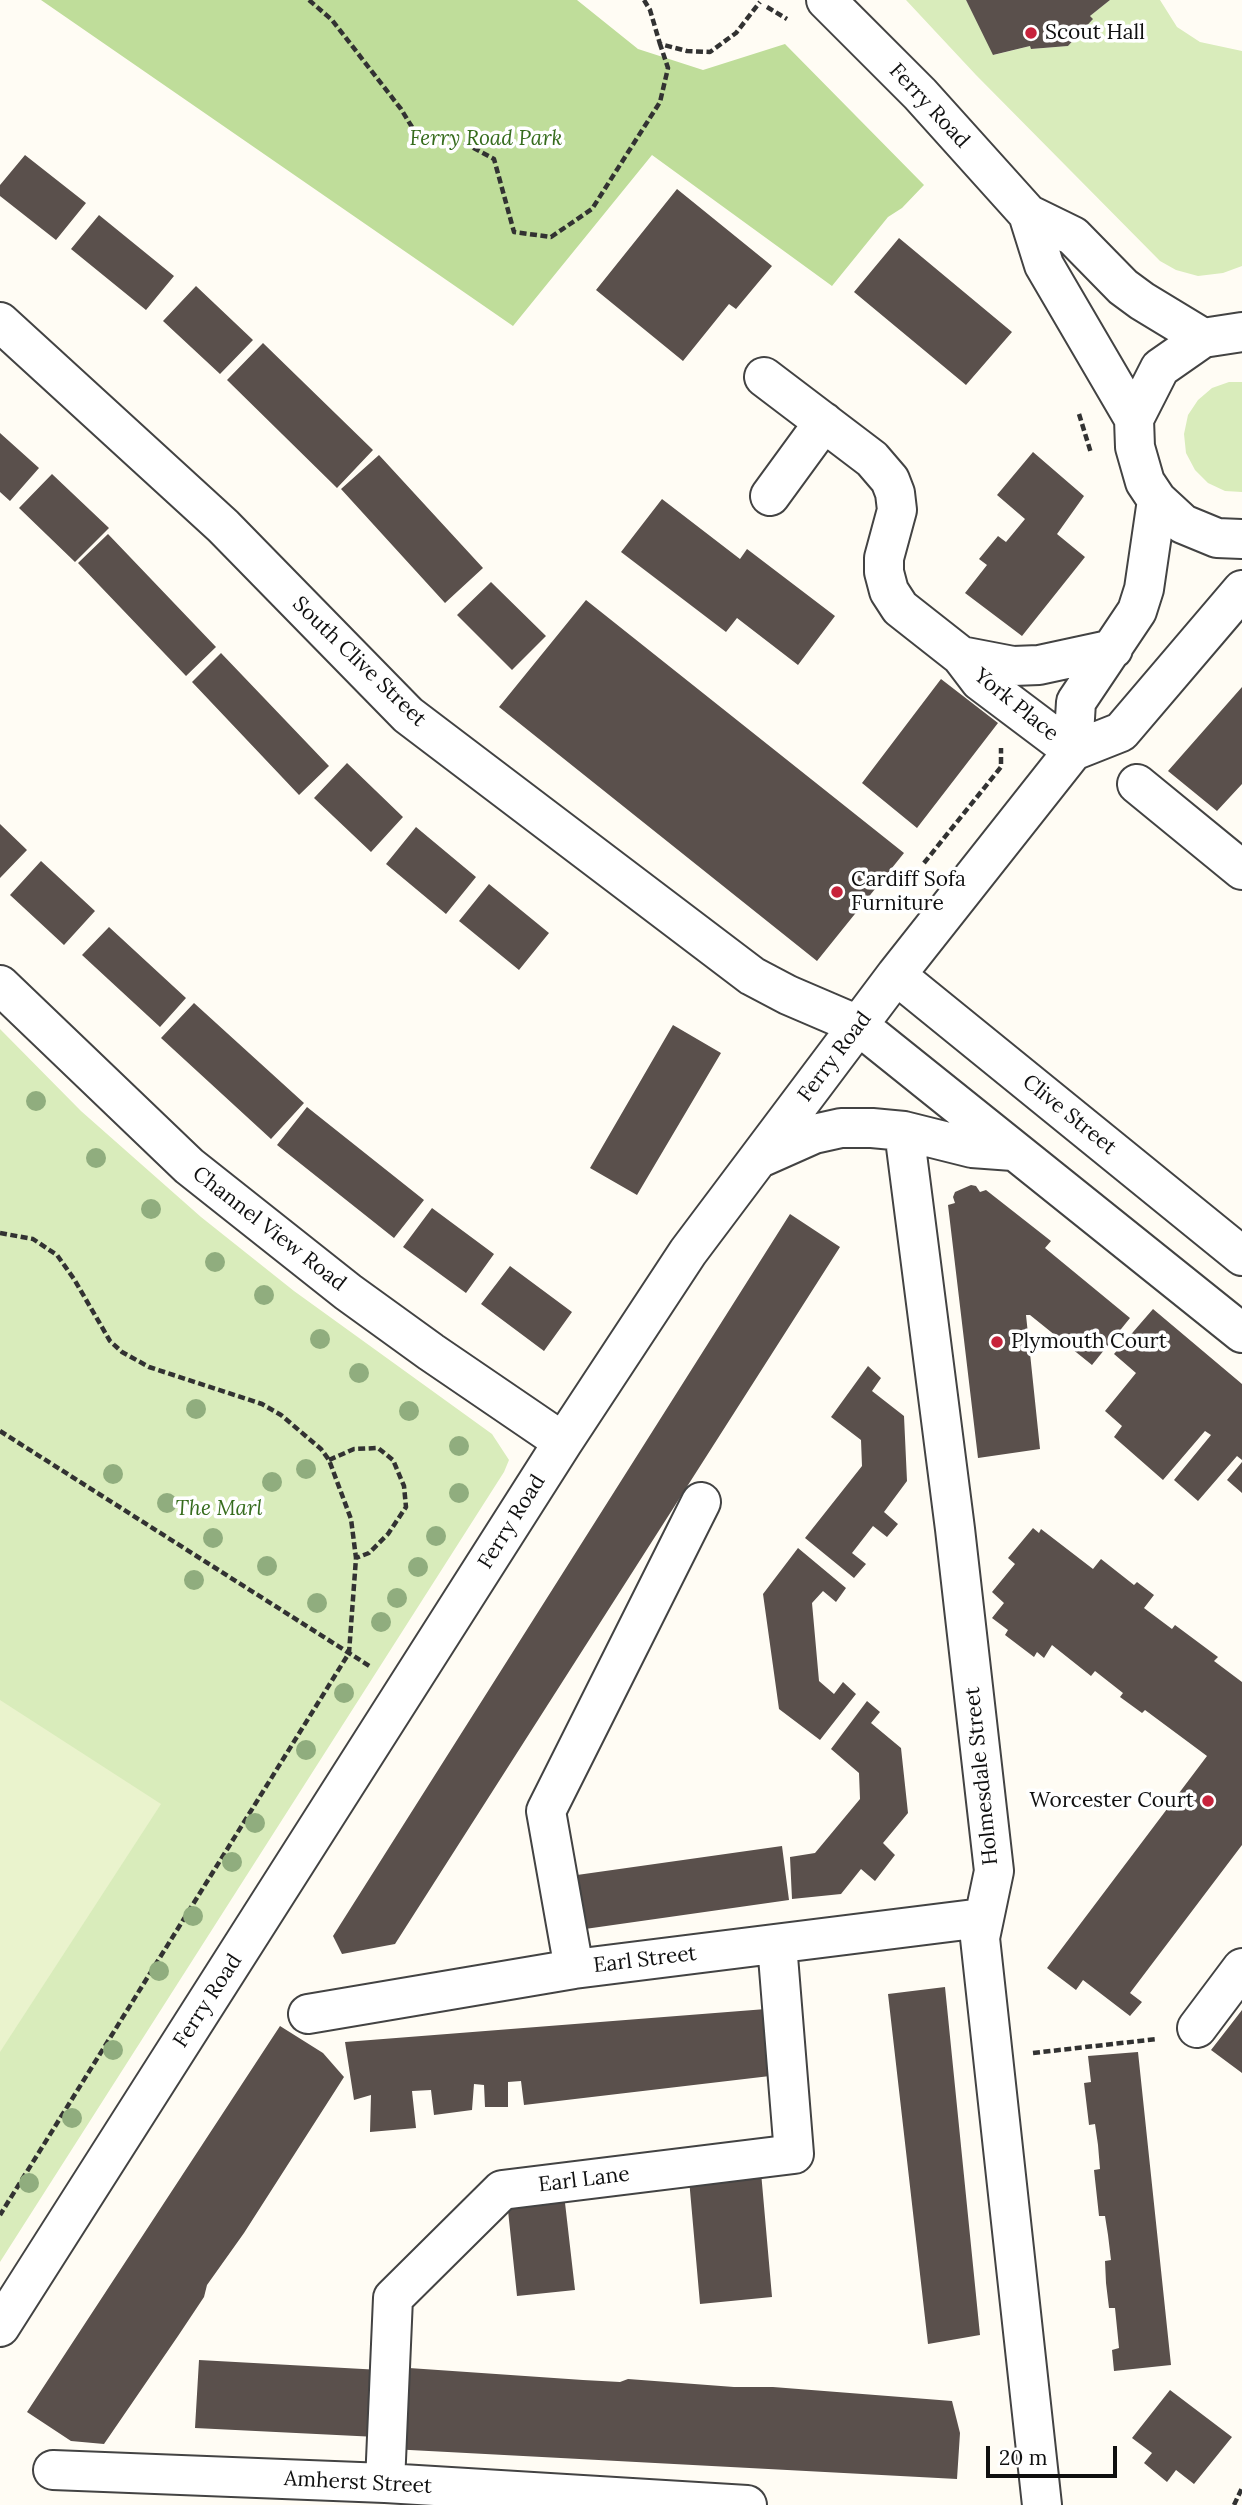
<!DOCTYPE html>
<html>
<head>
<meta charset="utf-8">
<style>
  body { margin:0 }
  #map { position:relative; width:1242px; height:2505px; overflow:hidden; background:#fffcf4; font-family:Lora,serif }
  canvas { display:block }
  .scale { position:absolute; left:986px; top:2446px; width:131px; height:32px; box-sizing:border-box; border:4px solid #101010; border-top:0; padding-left:9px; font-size:21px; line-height:24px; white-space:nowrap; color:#101010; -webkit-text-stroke:5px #fff; paint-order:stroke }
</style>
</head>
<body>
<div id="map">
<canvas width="1242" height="2505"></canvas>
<div class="scale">20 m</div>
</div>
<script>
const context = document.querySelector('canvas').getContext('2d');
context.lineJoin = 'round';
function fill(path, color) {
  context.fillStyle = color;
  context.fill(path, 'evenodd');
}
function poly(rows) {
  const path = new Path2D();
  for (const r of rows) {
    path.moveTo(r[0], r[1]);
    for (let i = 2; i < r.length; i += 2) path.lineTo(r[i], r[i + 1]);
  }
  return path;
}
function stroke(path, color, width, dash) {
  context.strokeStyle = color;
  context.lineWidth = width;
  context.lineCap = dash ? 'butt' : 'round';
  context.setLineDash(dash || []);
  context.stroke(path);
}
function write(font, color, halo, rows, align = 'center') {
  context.font = font + ' Lora,serif';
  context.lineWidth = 7;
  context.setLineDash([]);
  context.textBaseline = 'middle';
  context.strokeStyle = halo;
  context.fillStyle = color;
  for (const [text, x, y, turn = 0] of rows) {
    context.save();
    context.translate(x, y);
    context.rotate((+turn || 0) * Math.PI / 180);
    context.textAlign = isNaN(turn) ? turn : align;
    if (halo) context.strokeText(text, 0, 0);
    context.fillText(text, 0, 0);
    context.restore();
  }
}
fill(poly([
  [906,0,966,0,994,55,1030,46,1032,49,1068,46,1092,20,1090,16,1110,0,1160,0,1177,27,1200,42,1242,51,1242,266,1223,273,1198,276,1176,270,1160,261,976,75],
  [1229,382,1242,382,1242,492,1225,491,1208,483,1195,470,1186,453,1184,434,1188,415,1198,400,1212,388],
  [0,1029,81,1111,201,1217,294,1291,492,1434,509,1460,504,1472,0,2262]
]), '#d9ecbb');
fill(poly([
  [41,0,577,0,638,49,703,70,785,44,924,185,902,208,888,217,832,286,652,155,513,326]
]), '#bfdd9a');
fill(poly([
  [0,1700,161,1804,0,2052]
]), '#eaf3cd');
fill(poly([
  [966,0,1110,0,1090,16,1093,19,1068,46,1031,49,1030,46,993,55],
  [25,155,86,203,56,240,0,196,0,185],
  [677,189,772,266,736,309,729,304,683,361,596,290],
  [99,215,174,276,146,310,71,249],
  [899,238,1012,332,966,385,854,292],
  [196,286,253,340,220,374,163,321],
  [263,343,373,450,337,488,227,380],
  [0,433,39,468,10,501,0,492],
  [1033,452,1084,496,1057,534,1085,557,1022,636,965,593,987,565,979,559,998,536,1006,542,1025,519,997,495],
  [379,455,483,568,445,603,341,489],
  [52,474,109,528,75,562,19,508],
  [662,499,740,559,747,549,835,616,798,665,737,618,726,632,621,552],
  [108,534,216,647,186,676,78,563],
  [491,582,546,636,512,670,457,615],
  [586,600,904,853,817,961,499,707],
  [221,653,329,766,299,795,192,682],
  [941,679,998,723,917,828,862,783],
  [1242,687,1242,784,1217,811,1168,771],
  [347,763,403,817,371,852,314,798],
  [0,824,27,850,0,878],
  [416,827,476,877,446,914,386,864],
  [41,861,95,911,64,945,10,895],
  [489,884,549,933,519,970,459,921],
  [109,927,186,998,160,1027,82,955],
  [194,1003,304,1103,271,1139,161,1038],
  [673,1025,721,1053,637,1195,590,1168],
  [307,1107,424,1200,394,1238,277,1145],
  [971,1185,976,1186,980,1192,986,1190,1051,1241,1045,1248,1130,1318,1092,1365,1030,1315,1026,1315,1040,1449,978,1458,948,1205,955,1203,953,1197,955,1192],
  [432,1208,494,1254,466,1293,403,1247],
  [790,1214,840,1247,395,1944,342,1954,333,1936],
  [510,1266,572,1312,544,1351,481,1304],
  [1153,1309,1242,1384,1242,1460,1237,1456,1198,1501,1174,1480,1211,1435,1205,1431,1163,1480,1114,1437,1122,1426,1105,1411,1136,1373,1114,1354],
  [868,1366,881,1378,872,1391,904,1416,907,1481,884,1512,898,1524,887,1537,873,1526,852,1553,866,1564,854,1578,805,1538,862,1466,861,1440,831,1417],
  [1242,1462,1242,1493,1227,1480],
  [1033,1528,1039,1533,1041,1529,1093,1569,1101,1559,1134,1585,1137,1582,1154,1595,1144,1608,1172,1629,1175,1625,1218,1657,1214,1661,1242,1682,1242,1845,1130,1993,1142,2002,1130,2016,1083,1980,1076,1990,1047,1968,1207,1756,1145,1710,1142,1713,1120,1697,1123,1693,1095,1671,1091,1676,1052,1645,1044,1658,1037,1652,1034,1657,1005,1635,1008,1630,992,1618,1004,1603,992,1592,1015,1564,1008,1558],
  [798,1548,846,1588,836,1602,823,1591,812,1603,819,1681,834,1694,843,1682,856,1694,820,1740,779,1709,763,1594],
  [867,1701,880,1712,871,1723,901,1748,908,1813,883,1843,895,1855,875,1881,861,1869,841,1894,792,1899,790,1857,815,1853,860,1799,859,1773,831,1749],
  [782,1846,789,1900,585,1929,577,1875],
  [945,1987,980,2335,928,2344,888,1994],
  [766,2009,770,2076,524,2105,521,2081,508,2082,508,2107,485,2107,484,2085,474,2084,472,2110,434,2115,431,2090,412,2091,416,2128,370,2132,371,2095,354,2100,345,2042],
  [1242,2010,1242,2073,1211,2050],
  [280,2026,323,2053,344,2077,244,2233,207,2285,204,2297,178,2336,104,2444,71,2441,27,2412],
  [1138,2052,1171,2365,1114,2371,1112,2350,1119,2348,1115,2308,1109,2308,1106,2283,1105,2261,1111,2260,1108,2235,1105,2216,1099,2216,1094,2170,1100,2169,1098,2145,1095,2124,1089,2125,1084,2083,1091,2082,1088,2056],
  [761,2172,772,2297,700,2304,689,2179],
  [564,2194,575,2290,517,2296,507,2201],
  [199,2360,381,2370,377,2437,195,2428],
  [409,2368,583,2380,620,2382,628,2379,734,2387,773,2387,952,2401,960,2433,957,2479,391,2449],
  [1170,2390,1232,2437,1194,2484,1176,2470,1167,2482,1144,2463,1152,2453,1132,2438]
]), '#5a504c');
const minor = poly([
  [826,0,920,94,1028,214,1073,236,1123,287,1142,301,1203,338],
  [1028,214,1044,265,1134,419],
  [0,322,223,526,408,715,752,976,788,995,858,1025,1242,1333],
  [1242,332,1203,338,1160,368,1134,419,1135,447,1145,482,1157,500,1183,524,1217,538,1242,539],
  [764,377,872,459,890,480,895,493,897,510,884,558,884,572,889,591,900,608,961,656,980,681,1073,751],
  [770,496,824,422],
  [961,656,1013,666,1039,665,1113,649],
  [1073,751,1076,702,1137,611,1144,589,1157,500],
  [1137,784,1242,870],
  [896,975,1242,1256],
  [0,985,189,1166,348,1292,431,1352,563,1442],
  [904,1131,955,1529,994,1871,980,1938,1042,2505],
  [760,1158,814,1134,841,1128,872,1128,904,1131,972,1148,1013,1151],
  [574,1969,546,1811,701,1502],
  [308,2014,574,1969,982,1918],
  [1197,2028,1242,1968],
  [0,2327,563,1442,688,1252,896,975,1073,751,1121,732,1242,590],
  [53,2470,385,2483,747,2505],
  [385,2483,393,2298,502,2190,794,2154,777,1944]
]);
stroke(minor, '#434343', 42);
stroke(poly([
  [309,0,332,20,401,109,415,132,457,139,494,159,514,232,551,237,592,209,660,102,668,68,660,44],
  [644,0,650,10,660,44,687,51,710,52,736,33,760,2],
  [767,7,787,19],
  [1079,414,1091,453],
  [924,863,1001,767,1001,748],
  [0,1233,33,1239,57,1255,74,1279,110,1341,122,1352,149,1367,262,1404,281,1415,321,1449,329,1460,351,1519,356,1558,349,1653,0,2215],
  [0,1431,371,1667],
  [329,1460,354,1449,378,1448,393,1460,404,1486,406,1507,388,1534,369,1553,356,1558],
  [1033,2053,1157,2039],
  [1234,2505,1242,2488]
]), '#323232', 4.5, [7, 3.5]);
stroke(minor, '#fff', 38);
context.fillStyle = '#90ad7e';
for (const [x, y] of [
  [36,1101],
  [96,1158],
  [151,1209],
  [215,1262],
  [264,1295],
  [320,1339],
  [359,1373],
  [196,1409],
  [409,1411],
  [459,1446],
  [306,1469],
  [113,1474],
  [272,1482],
  [459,1493],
  [167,1503],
  [436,1536],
  [213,1538],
  [267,1566],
  [418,1567],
  [194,1580],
  [397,1598],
  [317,1603],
  [381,1622],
  [344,1693],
  [306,1750],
  [255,1823],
  [232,1862],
  [193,1916],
  [159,1971],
  [113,2050],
  [72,2118],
  [29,2183]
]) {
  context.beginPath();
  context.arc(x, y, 10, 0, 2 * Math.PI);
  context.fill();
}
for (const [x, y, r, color] of [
  [1031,33,7,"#c7223b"],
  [837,892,7,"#c7223b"],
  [997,1342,7,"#c7223b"],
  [1208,1801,7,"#c7223b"]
]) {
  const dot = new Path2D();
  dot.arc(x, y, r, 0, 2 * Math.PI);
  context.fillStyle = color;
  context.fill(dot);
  stroke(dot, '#fff', 2.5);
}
write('21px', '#101010', '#fff', [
  ["Scout Hall",1045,33],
  ["Cardiff Sofa",851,880],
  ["Furniture",851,904],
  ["Plymouth Court",1011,1342],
  ["Worcester Court",1194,1801,"right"]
], 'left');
write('21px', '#101010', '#fff', [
  ["Ferry Road",929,106,47],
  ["South Clive Street",359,662,44],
  ["York Place",1016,705,39],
  ["Ferry Road",835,1057,-53],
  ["Clive Street",1069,1115,39],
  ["Channel View Road",269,1229,38],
  ["Ferry Road",512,1522,-58],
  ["Holmesdale Street",982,1776,-96],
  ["Earl Street",645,1960,-7],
  ["Ferry Road",208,2001,-57],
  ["Earl Lane",584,2180,-7],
  ["Amherst Street",358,2483,3]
]);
write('italic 21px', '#366c1d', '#fff', [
  ["Ferry Road Park",486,139],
  ["The Marl",219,1509]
]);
</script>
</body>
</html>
